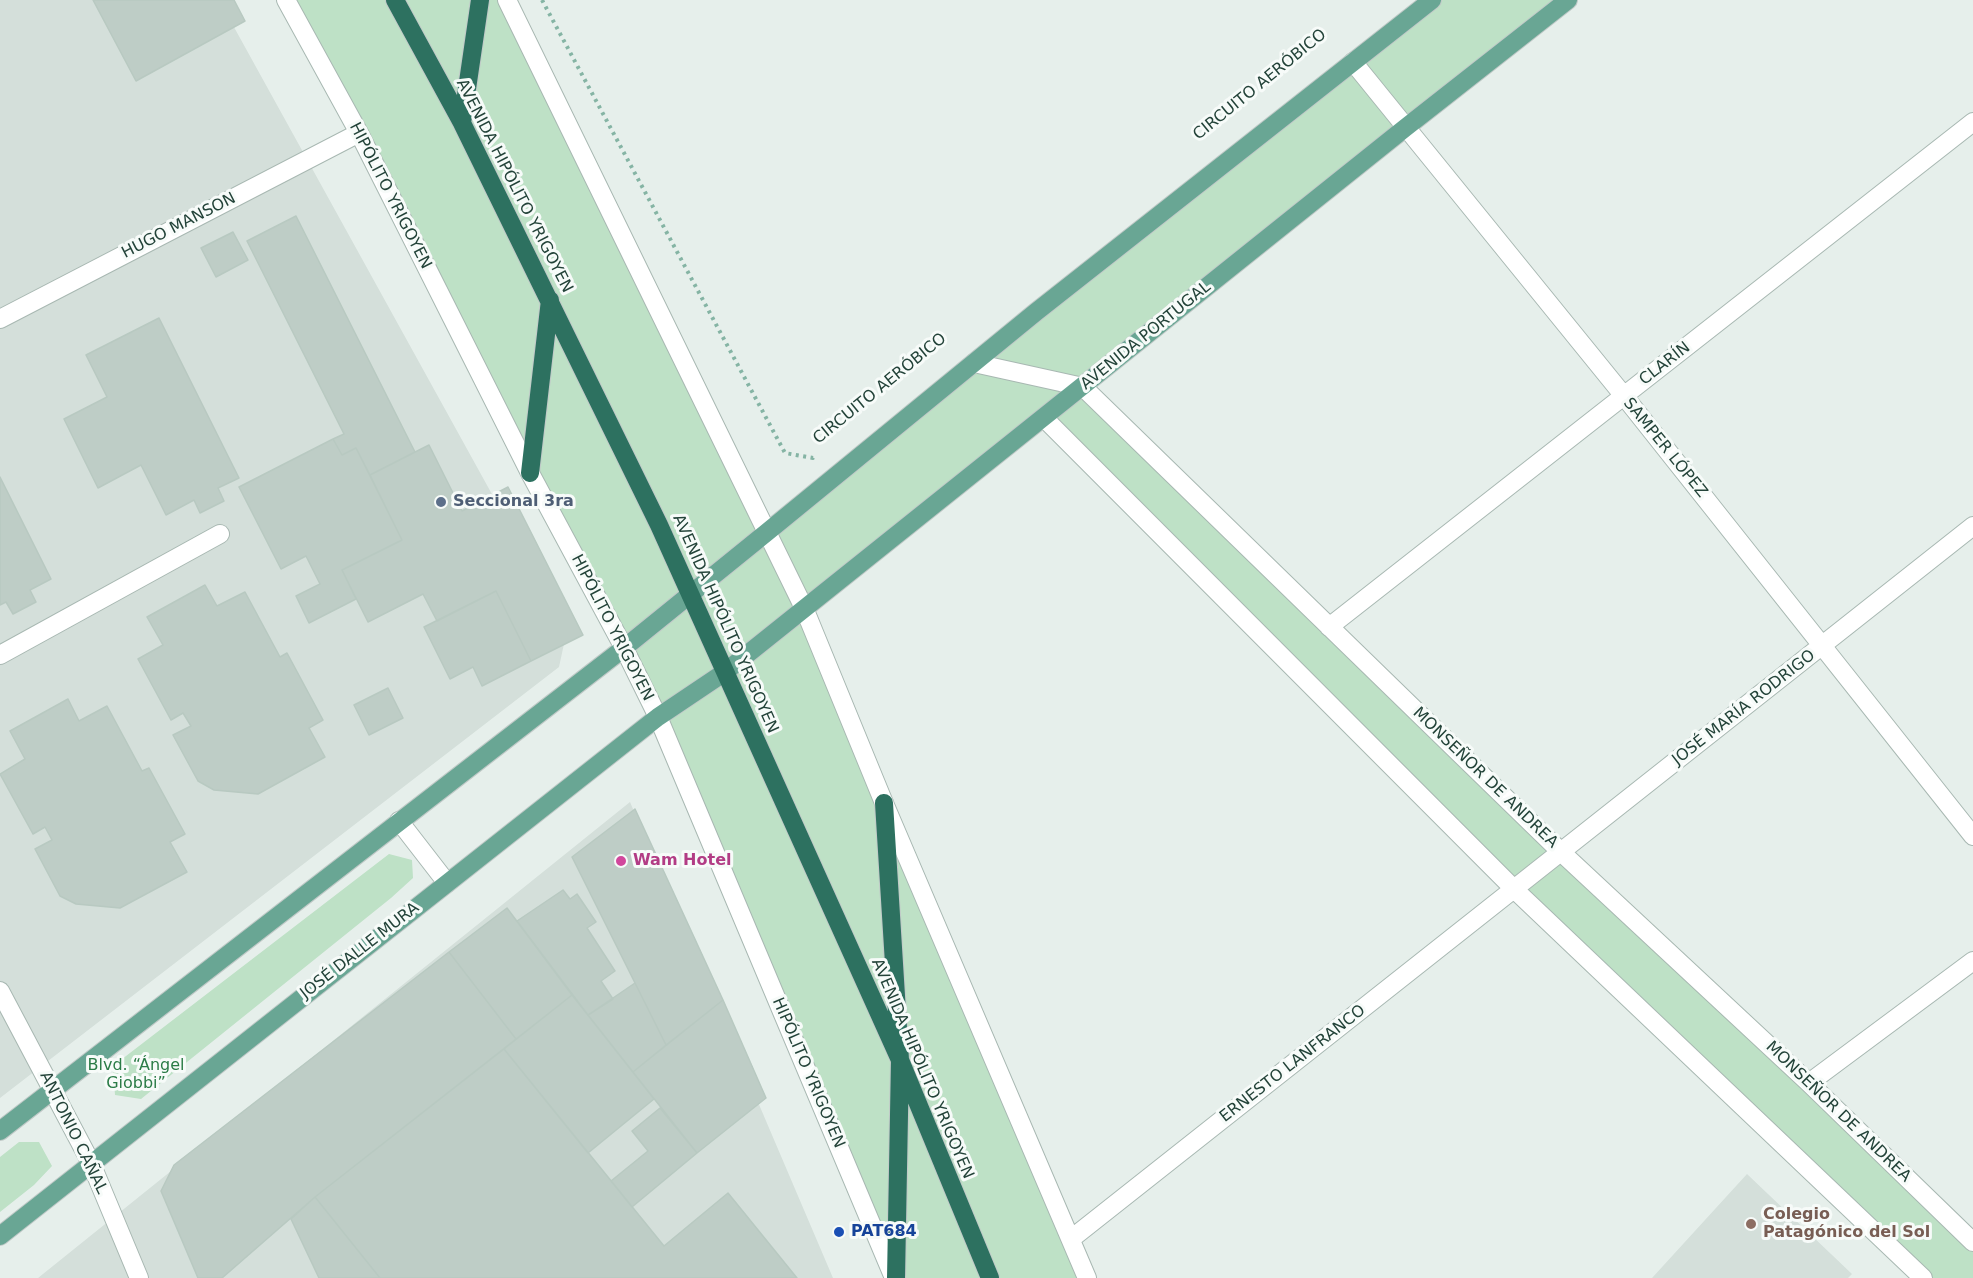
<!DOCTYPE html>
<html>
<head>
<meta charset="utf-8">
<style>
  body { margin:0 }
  canvas { display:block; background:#e6efeb }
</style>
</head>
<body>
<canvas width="1973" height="1278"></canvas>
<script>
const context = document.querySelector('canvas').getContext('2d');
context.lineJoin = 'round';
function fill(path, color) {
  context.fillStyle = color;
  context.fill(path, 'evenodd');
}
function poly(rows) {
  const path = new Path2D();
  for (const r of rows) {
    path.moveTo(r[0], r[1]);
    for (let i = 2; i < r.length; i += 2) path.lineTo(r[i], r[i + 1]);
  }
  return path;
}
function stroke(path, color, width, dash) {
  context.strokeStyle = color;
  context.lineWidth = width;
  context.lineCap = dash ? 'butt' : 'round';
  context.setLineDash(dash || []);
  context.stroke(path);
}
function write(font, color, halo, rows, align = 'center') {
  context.font = font + ' "DejaVu Sans",sans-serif';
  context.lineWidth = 6;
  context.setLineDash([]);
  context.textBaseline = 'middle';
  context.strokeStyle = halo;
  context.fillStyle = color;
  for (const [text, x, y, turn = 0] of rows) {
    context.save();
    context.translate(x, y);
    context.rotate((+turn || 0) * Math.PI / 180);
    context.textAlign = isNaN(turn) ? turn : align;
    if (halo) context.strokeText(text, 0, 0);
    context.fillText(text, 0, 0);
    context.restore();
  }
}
fill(poly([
  [0,0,219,0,567,630,559,667,0,1098],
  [630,802,833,1278,38,1278],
  [1747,1174,1852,1274,1848,1278,1652,1278]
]), '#d4dfda');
fill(poly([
  [286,0,507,0,766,533,1432,0,1568,0,1083,387,1973,1242,1973,1278,1923,1278,1044,418,804,608,1087,1278,894,1278,658,717],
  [389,854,412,860,413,878,391,898,141,1099,115,1095,113,1066],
  [19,1142,39,1142,52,1166,34,1185,0,1212,0,1157]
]), '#bee1c6');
const building = poly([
  [93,0,234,0,245,21,136,81,93,0],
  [296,216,415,452,370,475,356,448,342,455,333,439,344,434,247,241,296,216],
  [233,232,248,260,216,277,201,248,233,232],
  [159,318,239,478,218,488,224,501,200,513,194,500,166,515,141,465,98,488,64,419,107,397,86,355,159,318],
  [333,439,342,455,356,448,402,540,342,570,356,599,309,623,296,596,320,584,306,556,281,569,239,487,333,439],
  [429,445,462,511,508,487,583,635,531,661,496,591,437,621,423,594,368,622,342,570,402,540,370,475,429,445],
  [0,477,51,579,30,590,36,602,13,614,6,602,0,605,0,477],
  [205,585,217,606,245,592,280,657,287,653,323,720,309,728,325,757,258,794,214,790,198,781,173,735,191,726,183,713,171,720,138,659,163,645,147,617,205,585],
  [496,591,531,661,482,686,473,667,450,679,424,627,496,591],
  [388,688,403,718,369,735,354,705,388,688],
  [68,699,79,721,107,706,142,771,149,768,185,834,170,842,187,872,120,908,76,904,60,896,35,849,52,840,45,827,33,834,0,774,25,759,10,731,68,699],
  [635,809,723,1000,666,1045,572,857,635,809],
  [563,890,570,899,577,894,596,922,587,928,615,971,601,981,613,999,588,1015,517,921,563,890],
  [507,908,572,995,516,1039,449,952,507,908],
  [449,952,516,1039,315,1197,222,1278,198,1278,161,1191,174,1165,449,952],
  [635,983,666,1045,633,1072,588,1015,635,983],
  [572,995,654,1099,588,1153,504,1049,572,995],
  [723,1000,766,1098,697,1153,633,1072,723,1000],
  [504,1049,664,1246,728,1193,797,1278,380,1278,315,1197,504,1049],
  [660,1108,697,1153,632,1207,611,1181,648,1151,632,1131,660,1108],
  [315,1197,380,1278,319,1278,291,1219,315,1197]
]);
fill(building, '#becdc6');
stroke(building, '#b8c9c1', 1.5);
const minor = poly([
  [286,0,359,133,530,473,624,648,658,717,894,1278],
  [507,0,804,608,884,803,1087,1278],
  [1353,62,1624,396,1973,836],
  [0,319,359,133],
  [974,363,1083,387,1561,852,1809,1083,1973,1242],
  [1044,418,1514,889,1923,1278],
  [1329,627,1973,122],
  [0,655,220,534],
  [399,821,447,883],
  [0,991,91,1163,139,1278],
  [1809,1083,1973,961],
  [1071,1239,1973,526]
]);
const major = poly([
  [0,1131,624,648,766,533,1036,312,1432,0],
  [0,1236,658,717,725,672,1405,128,1568,0]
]);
const highway = poly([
  [395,0,462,123,659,525,900,1060,990,1278],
  [462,123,480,0],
  [530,473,550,300],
  [884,803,900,1060,896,1278]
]);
stroke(minor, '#a8b8b2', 20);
stroke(major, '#c1cac8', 20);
stroke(highway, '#c1cac8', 20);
stroke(poly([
  [542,0,785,453,813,458,815,455]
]), '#85b4a4', 4, [3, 4.5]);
stroke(minor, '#fff', 18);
stroke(major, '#69a694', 18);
stroke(highway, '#2d7160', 18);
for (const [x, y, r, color] of [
  [441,502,6,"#5c6f8a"],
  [621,861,6,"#d1479c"],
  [1751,1224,6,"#8d6e63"],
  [839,1232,6,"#1a4fb4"]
]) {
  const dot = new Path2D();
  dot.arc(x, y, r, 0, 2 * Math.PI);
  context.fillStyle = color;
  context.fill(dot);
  stroke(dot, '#f7fbf9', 2);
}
write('16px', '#234339', '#f7fbf9', [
  ["CIRCUITO AERÓBICO",1260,85,-39],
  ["AVENIDA HIPÓLITO YRIGOYEN",514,186,63],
  ["HIPÓLITO YRIGOYEN",390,196,63],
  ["HUGO MANSON",179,226,-27],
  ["AVENIDA PORTUGAL",1146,336,-39],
  ["CLARÍN",1665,364,-38],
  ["CIRCUITO AERÓBICO",880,389,-39],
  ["SAMPER LÓPEZ",1665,448,51],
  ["AVENIDA HIPÓLITO YRIGOYEN",725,624,66],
  ["HIPÓLITO YRIGOYEN",612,628,63],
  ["JOSÉ MARÍA RODRIGO",1744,708,-38],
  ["MONSEÑOR DE ANDREA",1485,778,44],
  ["JOSÉ DALLE MURA",360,951,-38],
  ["ERNESTO LANFRANCO",1293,1064,-38],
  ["AVENIDA HIPÓLITO YRIGOYEN",922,1069,67],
  ["HIPÓLITO YRIGOYEN",808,1073,67],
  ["MONSEÑOR DE ANDREA",1838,1112,44],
  ["ANTONIO CAÑAL",73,1133,64]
]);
write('bold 16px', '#4e5e75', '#f7fbf9', [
  ["Seccional 3ra",453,502]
], 'left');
write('bold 16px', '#b23c85', '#f7fbf9', [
  ["Wam Hotel",633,861]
], 'left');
write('16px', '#2b7c47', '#f7fbf9', [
  ["Blvd. “Ángel",136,1066],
  ["Giobbi”",136,1084]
]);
write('bold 16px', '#785e54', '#f7fbf9', [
  ["Colegio",1763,1215],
  ["Patagónico del Sol",1763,1233]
], 'left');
write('bold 16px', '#164399', '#f7fbf9', [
  ["PAT684",851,1232]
], 'left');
</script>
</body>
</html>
